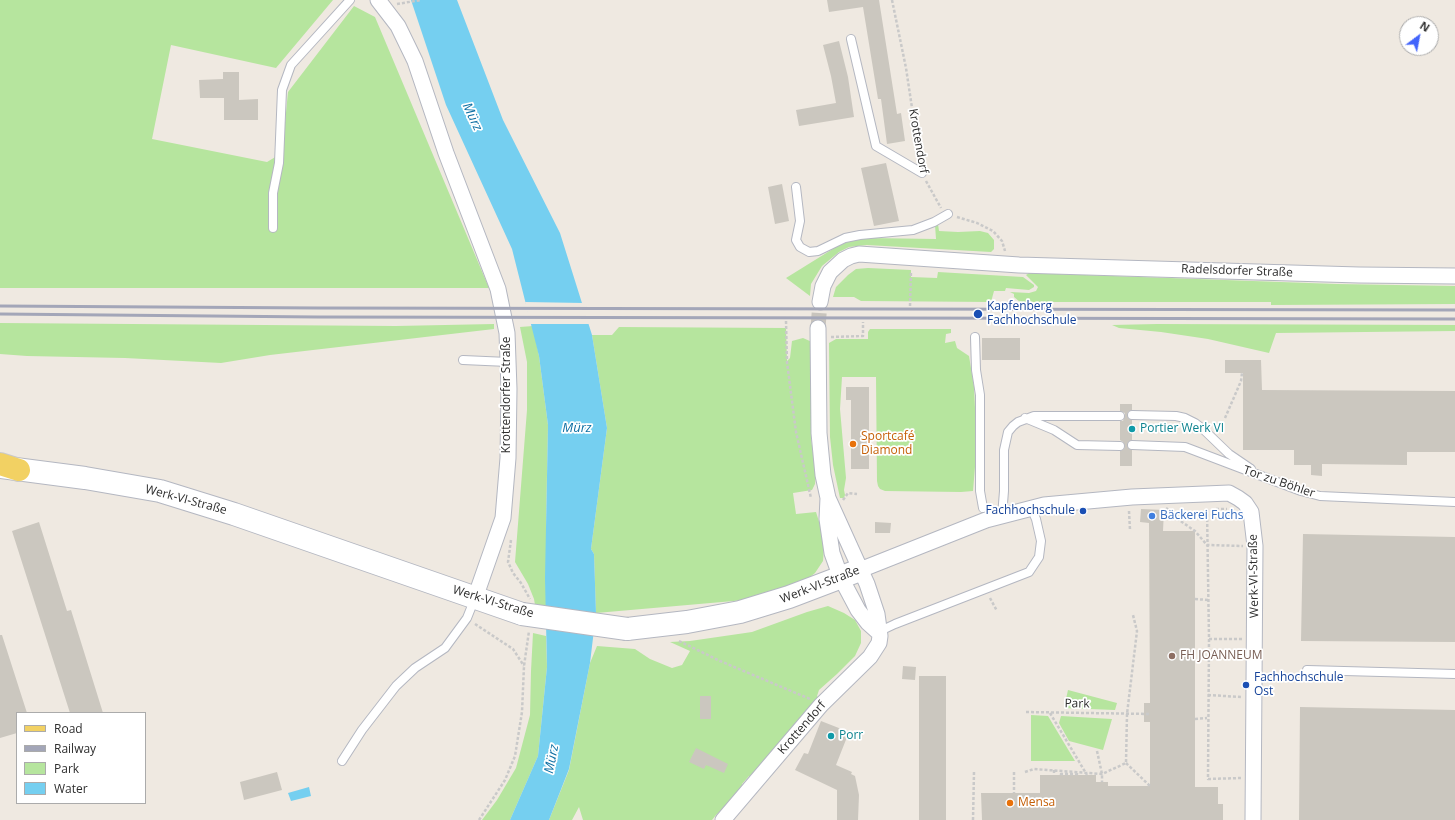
<!DOCTYPE html>
<html>
<head>
<meta charset="utf-8">
<style>
  body { margin:0 }
  #map { position:relative; width:1455px; height:820px; overflow:hidden; background:#efe9e1; font-family:"Open Sans",sans-serif }
  canvas { display:block }
  .legend { position:absolute; left:16px; top:712px; width:130px; height:92px; box-sizing:border-box; background:#fff; border:1px solid #ababab; margin:0; padding:5px 7px; list-style:none; font-size:12px; color:#2e2e2e }
  .legend li { display:flex; align-items:center; gap:8px; height:20px }
  .legend b { width:20px; border:1px solid #ababab }
  .north { position:absolute; left:1399px; top:16px; width:40px; height:40px; box-sizing:border-box; background:#fff; border:1px solid #ababab; border-radius:50%; rotate:32deg; font-size:11px; font-weight:700; line-height:16px; text-align:center; color:#2e2e2e }
  .north::after { content:''; display:block; margin:auto; width:14px; height:18px; background:#4264fb; clip-path:polygon(50% 0,100% 100%,50% 72%,0 100%) }
</style>
</head>
<body>
<div id="map">
<canvas width="1455" height="820"></canvas>
<ul class="legend">
<li><b style="height:5px;background:#f2d163"></b>Road</li>
<li><b style="height:5px;background:#a3a6b8"></b>Railway</li>
<li><b style="height:11px;background:#b6e59e"></b>Park</li>
<li><b style="height:11px;background:#75cff0"></b>Water</li>
</ul>
<div class="north">N</div>
</div>
<script>
const context = document.querySelector('canvas').getContext('2d');
context.lineJoin = 'round';
function fill(path, color) {
  context.fillStyle = color;
  context.fill(path, 'evenodd');
}
function poly(rows) {
  const path = new Path2D();
  for (const r of rows) {
    path.moveTo(r[0], r[1]);
    for (let i = 2; i < r.length; i += 2) path.lineTo(r[i], r[i + 1]);
  }
  return path;
}
function stroke(path, color, width, dash) {
  context.strokeStyle = color;
  context.lineWidth = width;
  context.lineCap = dash ? 'butt' : 'round';
  context.setLineDash(dash || []);
  context.stroke(path);
}
function write(font, color, halo, rows, align = 'center') {
  context.font = font + ' "Open Sans",sans-serif';
  context.lineWidth = 3.5;
  context.setLineDash([]);
  context.textBaseline = 'middle';
  context.strokeStyle = halo;
  context.fillStyle = color;
  for (const [text, x, y, turn = 0] of rows) {
    context.save();
    context.translate(x, y);
    context.rotate((+turn || 0) * Math.PI / 180);
    context.textAlign = isNaN(turn) ? turn : align;
    if (halo) context.strokeText(text, 0, 0);
    context.fillText(text, 0, 0);
    context.restore();
  }
}
fill(poly([
  [0,0,333,0,276,68,171,45,152,139,267,162,282,153,288,92,354,6,375,17,489,288,0,288],
  [938,224,939,231,958,232,980,231,988,233,994,240,994,249,991,252,867,245,849,247,839,252,822,266,811,284,810,296,786,278,844,242,868,238,936,239,935,225],
  [868,268,911,270,911,277,937,278,938,272,1023,277,1034,285,1034,287,1029,290,1006,288,1005,291,994,291,991,302,861,301,854,297,833,297,836,287,848,275,856,269],
  [1029,273,1337,284,1455,286,1455,304,1271,305,1271,302,1020,302,1014,297,1014,294,1010,292,1029,293,1036,291,1038,287,1026,275],
  [0,323,396,326,494,324,494,329,270,355,221,363,125,358,27,356,0,354],
  [1157,324,1455,325,1455,331,1276,333,1269,353,1208,339,1161,332,1119,328,1112,325],
  [533,326,539,356,548,425,546,524,546,607,535,605,534,599,528,584,515,562,527,410,527,362,520,327],
  [619,327,786,328,787,361,790,358,792,341,803,338,812,342,815,425,811,439,816,473,815,484,812,490,793,493,796,514,816,512,821,528,824,548,823,561,815,573,799,586,745,600,596,613,594,554,591,549,607,428,592,335,612,335],
  [870,329,951,329,951,333,946,334,945,343,955,341,957,348,969,356,974,386,975,408,975,467,973,491,961,492,885,491,880,489,878,486,877,481,876,377,842,377,840,409,846,478,844,490,845,495,844,498,840,498,833,465,830,437,829,343,836,339,868,339,868,332],
  [828,606,844,613,855,620,861,631,861,643,855,656,837,674,819,690,817,696,820,700,758,775,749,776,742,784,742,790,716,815,712,820,583,820,579,807,572,820,549,820,569,770,590,663,597,646,635,649,650,659,672,668,682,665,690,651,670,642,690,641,752,632,807,612],
  [533,633,546,636,547,667,538,756,510,820,482,820,497,800,516,768,530,715,531,671],
  [1068,690,1117,703,1115,710,1064,708],
  [1031,715,1048,716,1075,761,1031,761],
  [1061,716,1112,719,1103,750,1069,741,1059,723]
]), '#b6e59e');
fill(poly([
  [411,0,457,0,503,120,560,233,592,335,607,428,591,549,594,554,596,613,590,663,569,769,549,820,510,820,538,756,547,667,545,578,548,425,539,356,512,249,446,105],
  [309,787,311,796,291,801,288,793]
]), '#75cff0');
fill(poly([
  [525,302,584,303,591,324,530,324]
]), '#efe9e1');
fill(poly([
  [827,0,879,0,897,114,901,113,905,141,887,144,881,99,878,99,863,7,829,12],
  [839,41,848,77,854,117,799,126,796,110,836,103,831,76,823,45],
  [223,72,239,72,239,100,258,99,258,120,224,120,224,98,200,98,199,80,223,79],
  [886,163,899,221,874,226,861,168],
  [782,184,789,221,775,224,768,187],
  [982,338,1020,338,1020,360,982,360],
  [1225,360,1261,360,1262,390,1455,391,1455,452,1407,452,1407,465,1322,464,1322,476,1311,475,1311,465,1294,465,1294,450,1243,450,1243,373,1225,373],
  [846,387,869,387,869,469,851,469,851,400,846,400],
  [1120,404,1132,404,1132,410,1128,412,1127,415,1129,419,1132,420,1132,440,1128,442,1127,445,1129,449,1132,450,1132,466,1120,466,1120,451,1124,449,1125,446,1123,442,1120,440,1120,421,1123,421,1125,416,1125,413,1120,411],
  [1141,509,1164,510,1163,531,1195,531,1195,787,1218,787,1218,804,1223,804,1223,820,982,820,981,793,1040,793,1040,775,1096,775,1096,782,1108,782,1108,786,1150,786,1150,722,1144,722,1144,703,1150,703,1149,523,1140,522],
  [39,522,67,611,71,610,103,713,70,713,12,531],
  [875,522,891,523,890,533,875,533],
  [1303,534,1455,537,1455,642,1301,641],
  [0,635,2,635,27,713,17,713,17,733,0,738],
  [903,666,916,667,915,680,902,679],
  [919,676,946,676,946,820,919,820],
  [700,696,711,696,711,719,700,719],
  [1300,707,1455,710,1455,820,1299,820],
  [821,721,849,732,836,765,852,772,851,774,855,776,859,795,858,820,837,820,837,790,795,770,804,753,808,754],
  [696,748,728,764,724,773,706,765,704,769,689,762],
  [277,772,282,790,244,800,240,782]
]), '#cbc7bf');
stroke(poly([
  [818,328,820,302]
]), '#c8c4bd', 15, [15, 8]);
const lane = poly([
  [851,39,876,146,922,173],
  [796,187,800,221,796,240,800,247,809,252,818,251,845,238,860,235,913,230,934,222,948,214],
  [273,228,273,193,279,163,282,90,291,65,350,0],
  [975,337,976,370,980,395,980,491,983,508],
  [463,360,508,362],
  [1132,415,1176,416,1185,418,1195,423,1204,430,1229,454,1251,469],
  [1025,418,1054,430,1077,445,1120,446],
  [1132,445,1185,447,1264,477,1301,491,1320,496,1455,502],
  [1002,516,1004,491,1004,450,1008,432,1013,426,1018,422,1034,416,1120,416],
  [878,632,895,624,1029,572,1039,557,1041,541,1036,519,1031,508],
  [1307,670,1455,674],
  [342,761,362,730,396,686,415,668,445,648,467,618,475,598]
]);
const street = poly([
  [378,0,398,26,415,61,446,153,498,289,507,333,509,389,508,458,503,518,475,598],
  [820,302,823,286,830,272,843,260,851,256,859,254,1019,265,1359,275,1455,276],
  [818,328,819,433,823,475,828,498,827,519,832,553,841,578,858,610,868,623,878,632],
  [860,570,986,520,1044,505,1132,497,1229,493,1238,498,1245,503,1251,512,1255,546,1253,820],
  [723,820,821,705,870,657,879,643,880,636,877,614,867,584,828,498]
]);
const secondary = poly([
  [0,467,85,478,160,491,234,514,522,614],
  [627,629,687,622,740,612,789,597,860,570]
]);
const primary = poly([
  [0,464,19,470]
]);
stroke(lane, '#b4b7c1', 10);
stroke(street, '#b4b7c1', 17);
stroke(secondary, '#b4b7c1', 24);
stroke(primary, '#c9c9c9', 24);
stroke(poly([
  [892,0,906,68,920,161],
  [397,4,421,0],
  [926,181,941,208],
  [957,217,977,223,993,231,1002,241,1005,251],
  [910,306,911,271],
  [786,321,787,362,796,432,811,498],
  [831,337,863,336,863,322],
  [1225,418,1241,381,1242,373],
  [843,500,848,493,857,494],
  [1166,508,1179,520,1195,531,1207,545,1243,546],
  [1207,509,1209,639,1208,779,1241,778],
  [1216,509,1227,509],
  [1129,511,1130,530],
  [511,540,508,562,513,573,521,583,530,599],
  [990,598,997,611],
  [1195,599,1208,600],
  [475,624,513,649,524,666],
  [1209,639,1242,639],
  [679,641,720,661,810,699],
  [1208,695,1241,697],
  [1026,712,1150,714],
  [1050,713,1087,775],
  [1195,719,1207,718],
  [1097,751,1102,774,1102,782],
  [1126,763,1150,786],
  [1054,770,1054,775],
  [1014,772,1014,793],
  [1025,772,1034,769,1102,774,1126,763,1127,714,1137,631,1133,615],
  [1061,775,1061,774,1077,774,1077,772],
  [479,820,505,780,515,756,522,712,524,666,529,631],
  [973,820,974,772]
]), '#c9c9c9', 2.5, [3, 2]);
stroke(lane, '#fff', 8);
stroke(street, '#fff', 15);
stroke(secondary, '#fff', 22);
stroke(primary, '#f2d163', 22);
stroke(poly([
  [0,306,318,308,1455,310],
  [0,314,317,317,1455,319]
]), '#a3a6b8', 3);
const secondaryBridge = poly([
  [522,614,627,629]
]);
stroke(secondaryBridge, '#b4b7c1', 24, []);
stroke(secondaryBridge, '#fff', 22);
for (const [x, y, r, color] of [
  [978,314,5,"#1a4fb4"],
  [1132,429,4,"#0f9aa8"],
  [853,444,4,"#e8710a"],
  [1083,511,4,"#1a4fb4"],
  [1152,516,4,"#3f7fe0"],
  [1172,656,4,"#8d6e63"],
  [1246,685,4,"#1a4fb4"],
  [831,736,4,"#0f9aa8"],
  [1010,803,4,"#e8710a"]
]) {
  const dot = new Path2D();
  dot.arc(x, y, r, 0, 2 * Math.PI);
  context.fillStyle = color;
  context.fill(dot);
  stroke(dot, '#fff', 1.5);
}
write('12px', '#2e2e2e', '#fff', [
  ["Krottendorf",918,141,80],
  ["Radelsdorfer Straße",1237,271,2],
  ["Krottendorfer Straße",507,395,-90],
  ["Tor zu Böhler",1279,482,19],
  ["Werk-VI-Straße",186,500,15],
  ["Werk-VI-Straße",1254,576,-91],
  ["Werk-VI-Straße",820,585,-21],
  ["Werk-VI-Straße",493,602,17],
  ["Park",1077,704,1],
  ["Krottendorf",802,728,-49]
]);
write('12px', '#164399', '#fff', [
  ["Kapfenberg",987,307],
  ["Fachhochschule",987,321],
  ["Fachhochschule",1075,511,"right"],
  ["Fachhochschule",1254,678],
  ["Ost",1254,692]
], 'left');
write('12px', '#0d838f', '#fff', [
  ["Portier Werk VI",1140,429],
  ["Porr",839,736]
], 'left');
write('12px', '#c56008', '#fff', [
  ["Sportcafé",861,437],
  ["Diamond",861,451],
  ["Mensa",1018,803]
], 'left');
write('12px', '#366cbe', '#fff', [
  ["Bäckerei Fuchs",1160,516]
], 'left');
write('12px', '#785e54', '#fff', [
  ["FH JOANNEUM",1180,656]
], 'left');
write('italic 13px', '#0d6fa3', '#fff', [
  ["Mürz",472,117,65],
  ["Mürz",577,428],
  ["Mürz",552,759,-79]
]);
</script>
</body>
</html>
